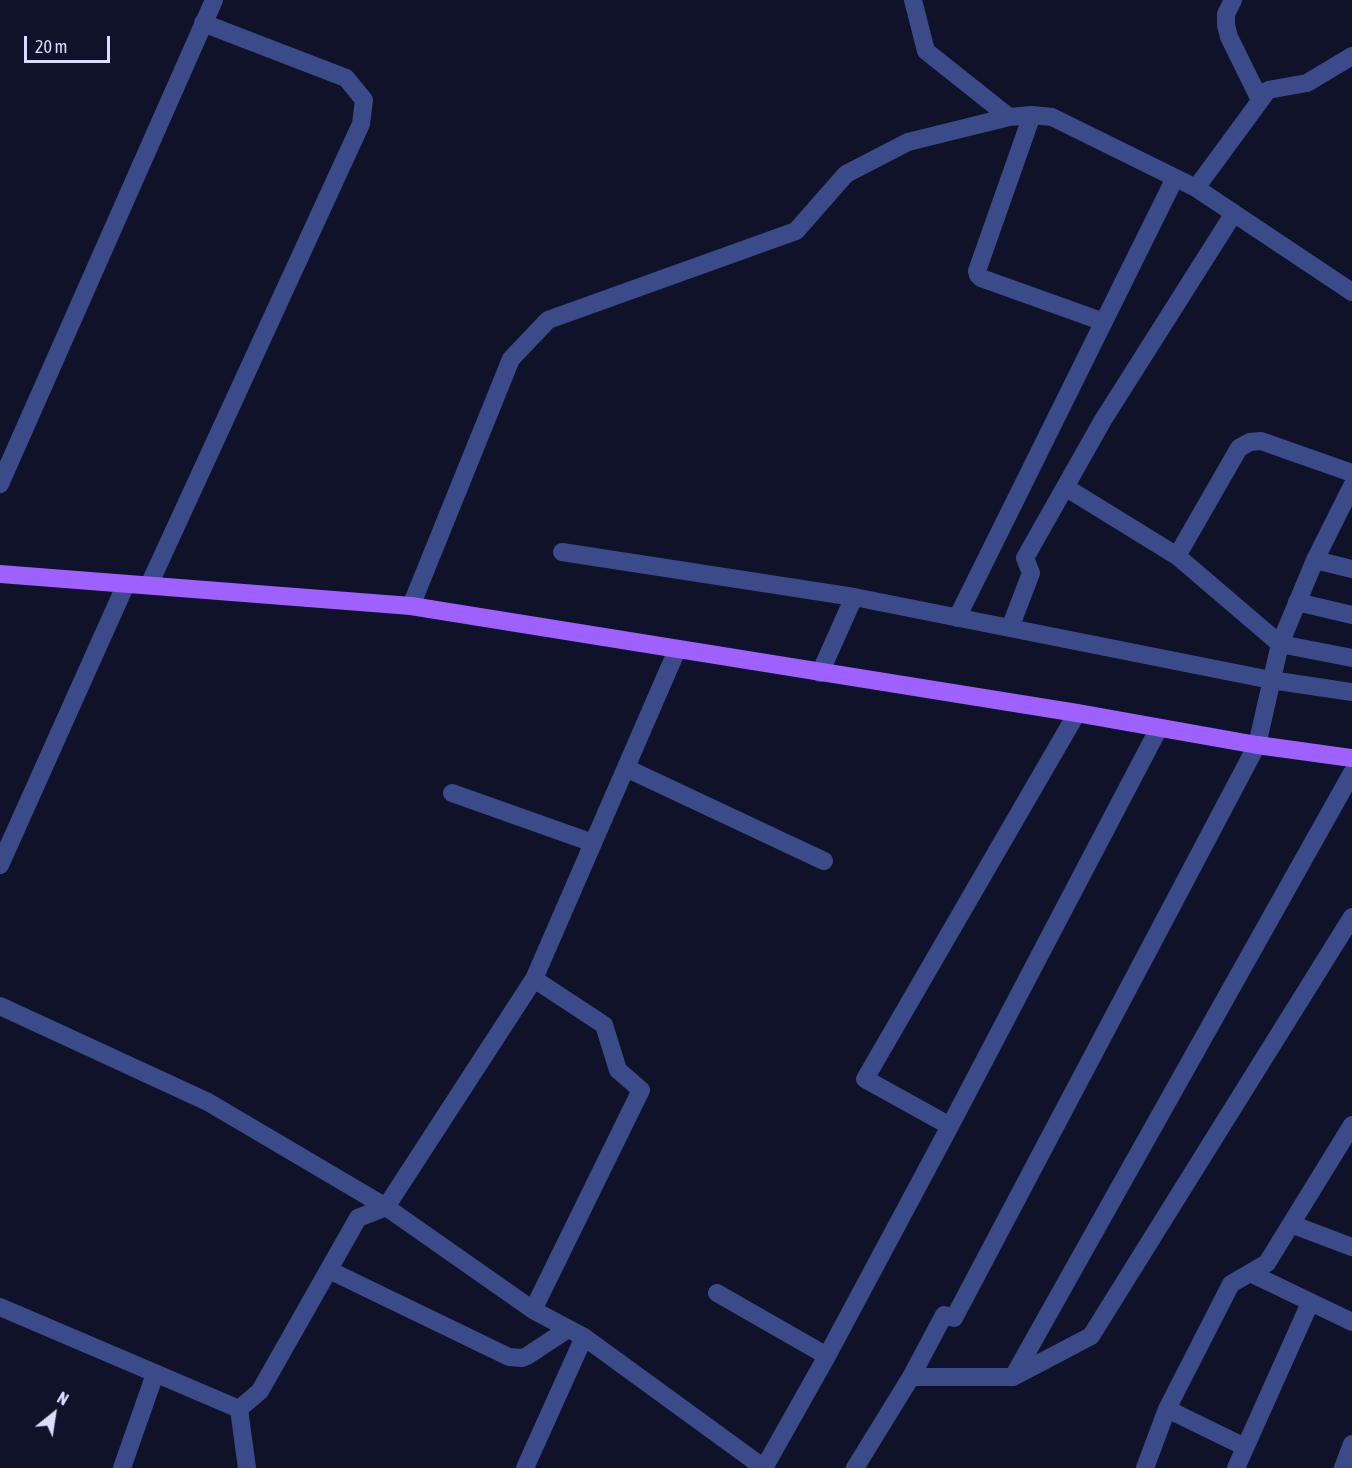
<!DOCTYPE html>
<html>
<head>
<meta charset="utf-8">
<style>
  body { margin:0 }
  #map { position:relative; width:1352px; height:1468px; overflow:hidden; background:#10122a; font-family:"Asap Condensed",sans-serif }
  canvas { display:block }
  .north { position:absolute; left:24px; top:1384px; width:60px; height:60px; -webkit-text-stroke:4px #10122a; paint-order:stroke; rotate:30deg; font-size:16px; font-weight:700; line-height:24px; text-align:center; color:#d9ddff }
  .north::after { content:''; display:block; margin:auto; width:21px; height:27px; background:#d9ddff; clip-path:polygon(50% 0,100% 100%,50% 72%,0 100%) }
  .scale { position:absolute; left:24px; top:36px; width:86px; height:27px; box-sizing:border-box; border:3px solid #d9ddff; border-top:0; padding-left:8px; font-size:18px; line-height:21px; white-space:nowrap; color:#d9ddff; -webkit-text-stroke:4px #10122a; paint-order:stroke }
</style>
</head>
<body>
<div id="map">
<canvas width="1352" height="1468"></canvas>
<div class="north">N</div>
<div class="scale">20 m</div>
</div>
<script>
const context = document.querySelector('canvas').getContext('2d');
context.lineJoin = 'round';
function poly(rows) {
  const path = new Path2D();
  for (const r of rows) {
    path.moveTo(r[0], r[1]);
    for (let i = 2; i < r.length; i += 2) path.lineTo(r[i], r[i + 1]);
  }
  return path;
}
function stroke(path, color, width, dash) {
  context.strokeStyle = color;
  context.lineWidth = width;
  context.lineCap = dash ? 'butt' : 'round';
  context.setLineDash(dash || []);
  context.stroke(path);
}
stroke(poly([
  [913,0,926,51,1009,117],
  [1233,0,1226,14,1226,25,1229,37,1260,100],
  [1032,115,977,271,978,275,981,278,1104,322],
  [1196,188,1352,292],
  [0,484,214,0],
  [1065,487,1177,556,1280,644,1352,658],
  [562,552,854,597,1271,680,1352,692],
  [1177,556,1239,448,1250,442,1261,441,1352,473],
  [1315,560,1352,569],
  [149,585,361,124,364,100,346,78,203,23],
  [1297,602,1352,615],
  [411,606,511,359,548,320,796,231,846,174,908,142,1009,117,1032,115,1052,117,1196,188,1268,90,1307,83,1352,56],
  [957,618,1175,178],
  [1010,628,1031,573,1025,558,1103,420,1234,213],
  [820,673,854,597],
  [626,768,824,861],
  [452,793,593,843],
  [0,865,126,584],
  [0,1006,208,1102,386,1207,533,1310,584,1337,764,1468],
  [950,1126,865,1079,1077,713],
  [1291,1224,1352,1247],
  [329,1270,509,1357,522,1358,527,1356,568,1329],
  [1250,1273,1352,1322],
  [717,1293,827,1356],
  [0,1307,239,1409,260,1391,358,1218,386,1207,534,979,677,650],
  [533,1310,641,1090,618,1070,604,1025,534,979],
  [911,1377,1013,1377,1091,1336,1352,917],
  [1013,1377,1352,773],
  [239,1409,247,1468],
  [1167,1409,1245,1447],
  [122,1468,155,1374],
  [525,1468,584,1337],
  [764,1468,827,1356,950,1126,1159,728],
  [855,1468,911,1377,944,1315,954,1318,1257,745,1280,644,1315,560,1352,486],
  [1145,1468,1167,1409,1231,1284,1267,1263,1352,1125],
  [1236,1468,1310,1303],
  [1343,1468,1352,1444]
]), '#3b4a89', 18);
stroke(poly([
  [0,574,411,606,1077,713,1257,745,1352,758]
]), '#9e60ff', 18);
</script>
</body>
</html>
